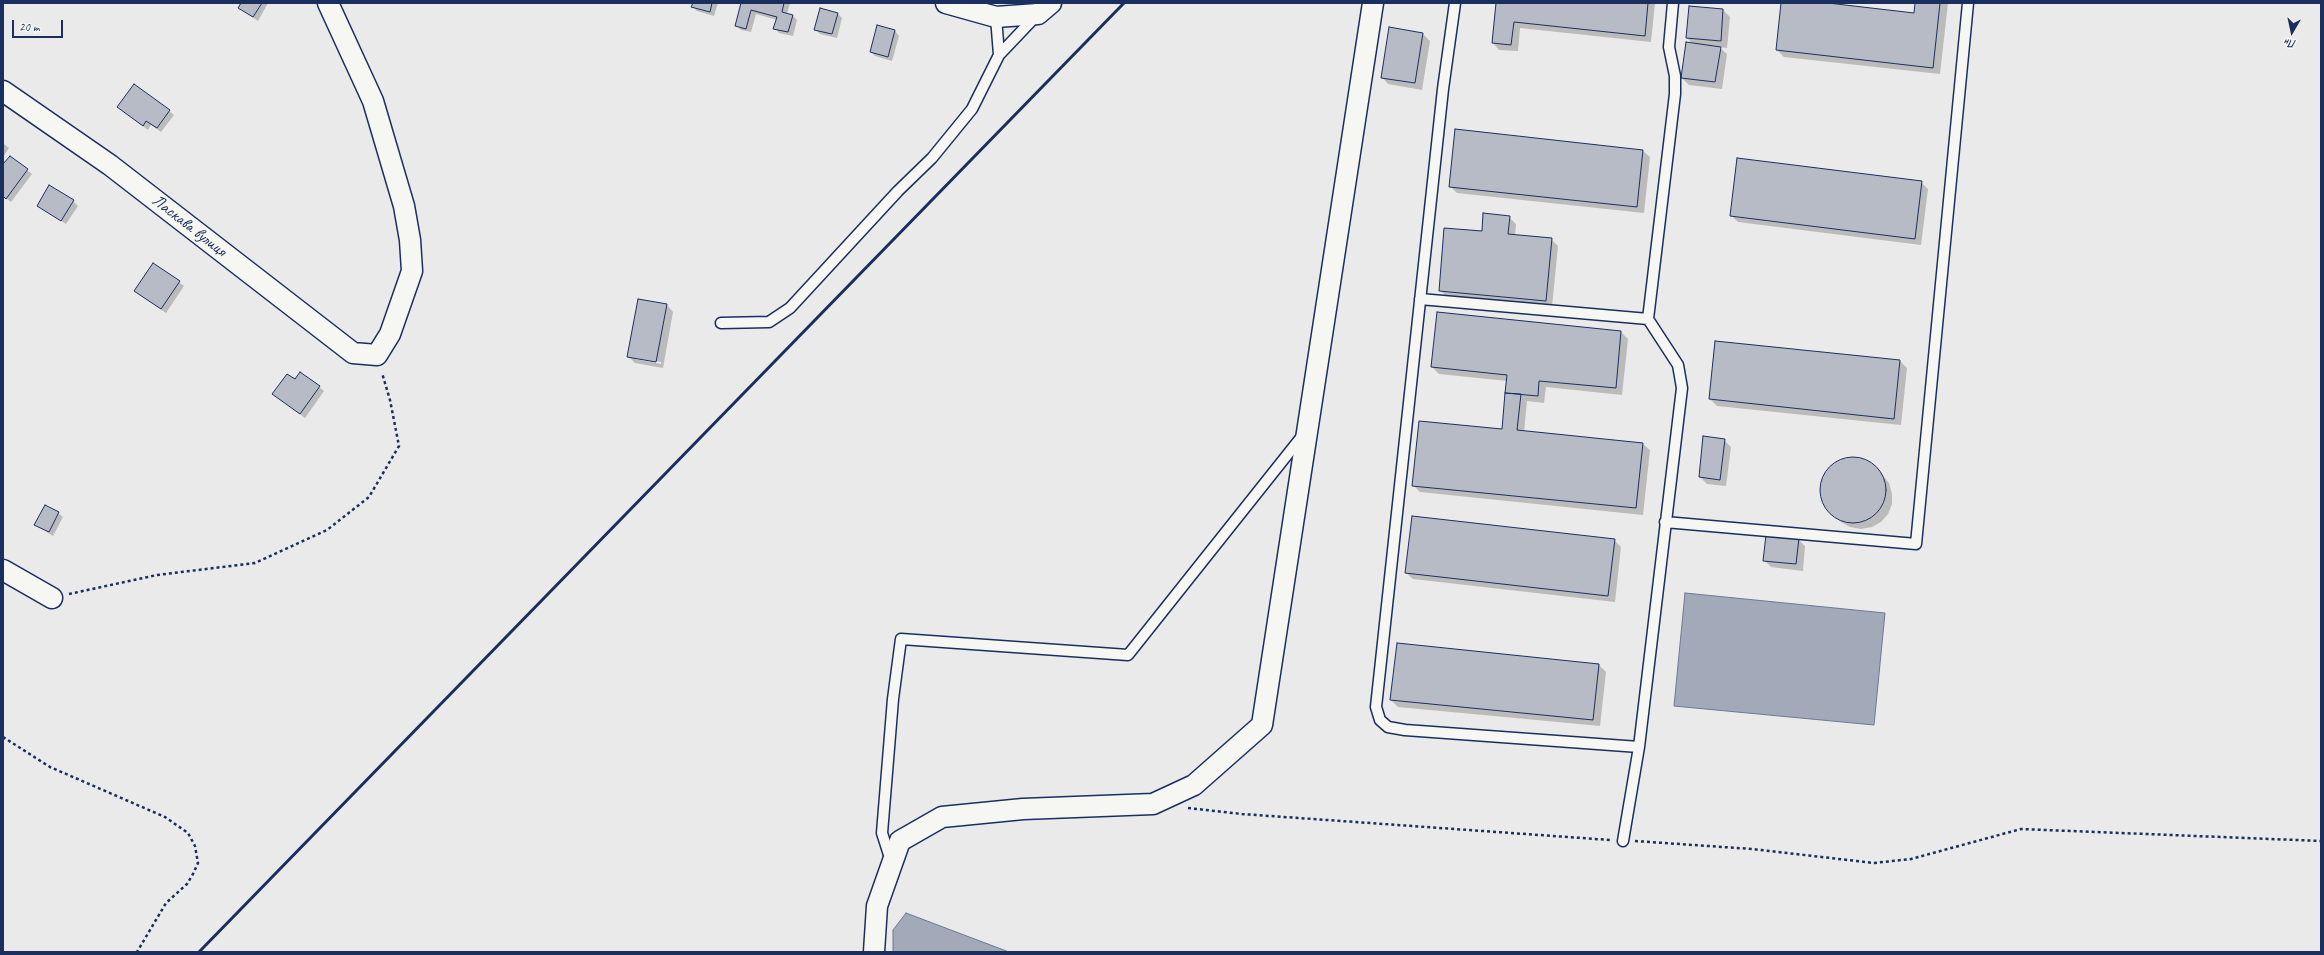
<!DOCTYPE html>
<html>
<head>
<meta charset="utf-8">
<style>
  body { margin:0 }
  #map { position:relative; width:2324px; height:955px; overflow:hidden; background:#e9eae9; font-family:Caveat,sans-serif }
  canvas { display:block }
  .frame { position:absolute; inset:0; border:4px solid #1b2f5e; pointer-events:none }
  .north { position:absolute; left:2272px; top:12px; width:40px; height:40px; -webkit-text-stroke:3px #f6f6f2; paint-order:stroke; rotate:189deg; font-size:11px; font-weight:700; line-height:16px; text-align:center; color:#1b2f5e }
  .north::after { content:''; display:block; margin:auto; width:14px; height:18px; background:#1b2f5e; clip-path:polygon(50% 0,100% 100%,50% 72%,0 100%) }
  .scale { position:absolute; left:12px; top:20px; width:51px; height:18px; box-sizing:border-box; border:2px solid #1b2f5e; border-top:0; padding-left:5px; font-size:12px; line-height:14px; white-space:nowrap; color:#1b2f5e; -webkit-text-stroke:3px #f6f6f2; paint-order:stroke }
</style>
</head>
<body>
<div id="map">
<canvas width="2324" height="955"></canvas>
<div class="frame"></div>
<div class="north">Пн</div>
<div class="scale">20 m</div>
</div>
<script>
const context = document.querySelector('canvas').getContext('2d');
context.lineJoin = 'round';
function fill(path, color) {
  context.fillStyle = color;
  context.fill(path, 'evenodd');
}
function poly(rows) {
  const path = new Path2D();
  for (const r of rows) {
    if (r.length === 3) {
      path.moveTo(r[0] + r[2], r[1]);
      path.arc(r[0], r[1], r[2], 0, 2 * Math.PI);
      continue;
    }
    path.moveTo(r[0], r[1]);
    for (let i = 2; i < r.length; i += 2) path.lineTo(r[i], r[i + 1]);
  }
  return path;
}
function stroke(path, color, width, dash) {
  context.strokeStyle = color;
  context.lineWidth = width;
  context.lineCap = dash ? 'butt' : 'round';
  context.setLineDash(dash || []);
  context.stroke(path);
}
function write(font, color, halo, rows, align = 'center') {
  context.font = font + ' Caveat,sans-serif';
  context.lineWidth = 3;
  context.setLineDash([]);
  context.textBaseline = 'middle';
  context.strokeStyle = halo;
  context.fillStyle = color;
  for (const [text, x, y, turn = 0] of rows) {
    context.save();
    context.translate(x, y);
    context.rotate((+turn || 0) * Math.PI / 180);
    context.textAlign = isNaN(turn) ? turn : align;
    if (halo) context.strokeText(text, 0, 0);
    context.fillText(text, 0, 0);
    context.restore();
  }
}
const water = poly([
  [1685,593,1885,613,1874,725,1674,706,1685,593],
  [906,913,1009,952,893,952,893,930,906,913]
]);
fill(water, '#a2aaba');
stroke(water, '#6c7995', 1);
fill(poly([
  [242,3,268,3,258,21,239,8],
  [694,3,718,3,714,16,697,11,693,7],
  [742,3,790,3,787,14,793,16,797,20,793,36,779,33,775,28,777,20,756,14,751,32,741,30,736,25],
  [1497,3,1655,3,1651,42,1520,28,1518,51,1499,50,1493,43],
  [1782,3,1819,3,1915,14,1916,3,1948,3,1940,74,1784,57,1777,50],
  [1690,7,1723,10,1730,17,1727,48,1719,47,1727,54,1722,89,1689,85,1682,78,1693,44,1687,38],
  [838,14,842,18,837,38,820,34,815,29],
  [878,27,895,31,899,36,892,61,875,56,871,52],
  [1423,34,1430,41,1422,90,1388,84,1382,77],
  [118,107,169,111,174,115,161,132,151,125,148,130],
  [3,143,9,148,3,157],
  [1643,151,1650,157,1644,213,1457,193,1450,186],
  [3,165,27,170,32,174,11,202,3,196],
  [1921,182,1928,189,1921,245,1738,222,1731,215],
  [73,201,78,206,66,224,38,206],
  [1509,217,1516,224,1515,236,1551,239,1558,246,1552,307,1447,297,1440,290,1483,232],
  [153,264,184,286,166,313,135,291],
  [667,305,673,312,663,368,635,363,628,356],
  [635,357,661,362,661,364,635,359],
  [1437,313,1621,332,1628,339,1622,395,1546,387,1544,403,1527,401,1524,432,1643,444,1650,450,1643,515,1420,492,1413,485,1502,430,1507,381,1439,374,1432,367],
  [1900,361,1907,368,1901,425,1717,406,1710,399],
  [301,373,324,391,305,418,274,394,295,381],
  [1724,440,1731,447,1726,486,1707,484,1700,477],
  [1847,458,1857,458,1867,461,1876,467,1889,483,1892,494,1892,504,1888,514,1881,522,1872,527,1861,529,1850,527,1841,522,1826,507,1822,498,1821,487,1824,477,1837,462],
  [58,513,63,517,53,536,36,525],
  [1798,539,1805,546,1803,571,1771,567,1764,560],
  [1614,540,1621,547,1615,602,1413,579,1406,573],
  [1397,644,1599,665,1606,672,1600,726,1398,707,1391,700]
]), '#0003');
const building = poly([
  [241,3,262,3,253,17,238,8,241,3],
  [693,3,712,3,710,12,691,7,693,3],
  [741,3,784,3,782,12,793,15,788,32,773,29,777,17,751,10,746,29,735,26,741,3],
  [1496,3,1648,3,1645,36,1514,22,1511,45,1492,43,1496,3],
  [1781,3,1828,3,1914,13,1915,3,1940,3,1933,68,1776,50,1781,3],
  [1689,6,1723,9,1721,41,1686,38,1689,6],
  [820,8,838,13,832,34,814,30,820,8],
  [877,25,895,30,888,57,870,52,877,25],
  [1389,27,1423,33,1415,83,1381,78,1389,27],
  [1686,42,1721,47,1715,82,1681,78,1686,42],
  [134,84,170,110,157,128,146,121,143,126,117,107,134,84],
  [1455,129,1643,150,1637,207,1449,187,1455,129],
  [10,156,28,169,6,199,3,196,3,164,10,156],
  [1737,158,1922,181,1915,239,1730,216,1737,158],
  [49,185,74,200,61,221,37,206,49,185],
  [1483,213,1510,216,1508,234,1552,238,1546,301,1439,291,1444,228,1482,231,1483,213],
  [153,263,180,281,161,309,134,291,153,263],
  [638,299,667,304,656,362,627,357,638,299],
  [1437,312,1621,331,1616,388,1539,381,1538,396,1505,393,1507,375,1431,367,1437,312],
  [1715,341,1900,360,1894,419,1709,399,1715,341],
  [300,372,320,386,300,414,272,394,287,374,295,379,300,372],
  [1505,393,1521,394,1517,430,1643,443,1636,508,1412,486,1419,421,1502,429,1505,393],
  [1703,436,1725,439,1720,480,1699,477,1703,436],
  [1853,490,33],
  [45,505,59,512,49,532,34,525,45,505],
  [1412,516,1615,539,1608,596,1405,573,1412,516],
  [1766,535,1799,538,1796,564,1763,561,1766,535],
  [1397,643,1599,664,1593,720,1390,700,1397,643]
]);
fill(building, '#b6bbc6');
stroke(building, '#1b2f5e', 1);
const lane = poly([
  [1455,3,1443,89,1376,707,1380,720,1388,727,1405,730,1639,747],
  [996,17,999,55],
  [1420,299,1648,319,1678,365,1682,388,1639,747,1623,841],
  [1648,319,1675,94,1675,76,1669,47,1673,3],
  [721,323,769,322,790,308,898,191,932,158,972,109,999,55,1037,15],
  [1665,522,1916,544,1968,3],
  [891,861,882,833,893,699,901,639,1128,655,1303,435]
]);
const street = poly([
  [946,3,996,17,1038,14,1051,3],
  [3,91,110,165,353,353,377,355,390,334,412,271,410,240,404,206,373,101,328,3],
  [3,570,52,598],
  [874,952,877,906,900,841,942,817,1023,809,1153,804,1194,785,1262,725,1373,3]
]);
stroke(lane, '#1b2f5e', 13);
stroke(street, '#1b2f5e', 23);
stroke(poly([
  [69,594,157,575,255,563,327,530,369,497,399,446,390,400,382,373],
  [3,737,50,767,165,817,188,833,195,846,198,863,193,874,187,884,166,903,137,952],
  [1188,808,1242,814,1610,840],
  [1635,841,1752,849,1874,863,1911,859,2021,829,2321,841]
]), '#1b2f5e', 2.5, [3, 3]);
stroke(lane, '#f6f6f2', 10);
stroke(street, '#f6f6f2', 20);
stroke(poly([
  [199,952,1124,3]
]), '#1b2f5e', 3);
write('17px', '#1b2f5e', '#f6f6f2', [
  ["Ласкава вулиця",189,226,38]
]);
</script>
</body>
</html>
